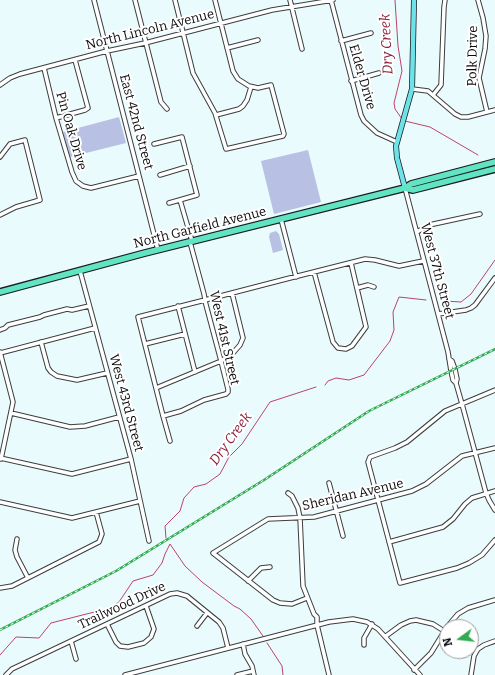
<!DOCTYPE html>
<html>
<head>
<meta charset="utf-8">
<style>
  body { margin:0 }
  #map { position:relative; width:495px; height:675px; overflow:hidden; background:#e9fbfd; font-family:Bitter,serif }
  canvas { display:block }
  .north { position:absolute; left:439px; top:619px; width:40px; height:40px; box-sizing:border-box; background:#fff; border:1px solid #9d9d9d; border-radius:50%; rotate:255deg; font-size:11px; font-weight:700; line-height:16px; text-align:center; color:#0a0a0a }
  .north::after { content:''; display:block; margin:auto; width:14px; height:18px; background:#32aa50; clip-path:polygon(50% 0,100% 100%,50% 72%,0 100%) }
</style>
</head>
<body>
<div id="map">
<canvas width="495" height="675"></canvas>
<div class="north">N</div>
</div>
<script>
const context = document.querySelector('canvas').getContext('2d');
context.lineJoin = 'round';
function fill(path, color) {
  context.fillStyle = color;
  context.fill(path, 'evenodd');
}
function poly(rows) {
  const path = new Path2D();
  for (const r of rows) {
    path.moveTo(r[0], r[1]);
    for (let i = 2; i < r.length; i += 2) path.lineTo(r[i], r[i + 1]);
  }
  return path;
}
function stroke(path, color, width, dash) {
  context.strokeStyle = color;
  context.lineWidth = width;
  context.lineCap = dash ? 'butt' : 'round';
  context.setLineDash(dash || []);
  context.stroke(path);
}
function write(font, color, halo, rows, align = 'center') {
  context.font = font + ' Bitter,serif';
  context.lineWidth = 4;
  context.setLineDash([]);
  context.textBaseline = 'middle';
  context.strokeStyle = halo;
  context.fillStyle = color;
  for (const [text, x, y, turn = 0] of rows) {
    context.save();
    context.translate(x, y);
    context.rotate((+turn || 0) * Math.PI / 180);
    context.textAlign = isNaN(turn) ? turn : align;
    if (halo) context.strokeText(text, 0, 0);
    context.fillText(text, 0, 0);
    context.restore();
  }
}
fill(poly([
  [119,117,126,143,70,157,63,132],
  [308,150,321,202,274,214,261,161],
  [276,231,279,234,283,250,273,253,269,237,270,233]
]), '#b8c1e3');
stroke(poly([
  [395,0,398,46,402,71,394,103,395,109,402,119],
  [405,121,430,127,478,155],
  [444,301,461,302,471,294,495,260],
  [325,385,328,381,336,378,349,380,364,375,390,341,394,330,393,312,399,297,426,300],
  [166,538,165,526,180,511,184,498,194,487,206,484,220,474,229,457,242,444,270,402,316,387],
  [267,643,282,666,283,675],
  [0,655,16,637,39,638,51,623,110,608,119,602,133,581,153,575,162,563,165,554,170,544,185,566,202,582,234,606,240,609,251,619,263,636]
]), '#bd4368', 1);
const minor = poly([
  [94,0,158,250],
  [135,0,161,102,167,109],
  [175,0,193,73,215,113,226,149,283,136,284,134,271,85,258,88,249,86,238,79,233,71,215,0],
  [290,0,302,49],
  [331,0,361,115,364,121,377,133,397,142],
  [478,0,483,18,486,36,485,49,479,78,487,112],
  [341,41,371,33],
  [227,48,258,40],
  [44,68,56,118,72,172,76,181,83,186,91,188,139,176],
  [351,81,379,73],
  [0,85,10,78,20,74,107,51,145,43,272,10,333,0],
  [412,89,428,91,455,114,461,117,468,117,495,110],
  [433,95,441,85,444,7,445,0],
  [216,115,239,109,243,106,247,100,251,87],
  [56,118,85,110,88,108,75,60],
  [154,144,182,137,197,195,169,203],
  [0,157,10,144,25,140,40,200,16,207,0,215],
  [160,175,190,166],
  [405,188,448,352,451,371,453,380,456,383,462,404,486,493,489,500,495,510],
  [180,200,192,241],
  [281,219,296,277],
  [417,232,429,225,480,214],
  [190,242,204,294,205,300,205,301,221,361,228,389,228,392,226,394,204,400,181,411,163,416,138,317,205,300,286,279,290,278,365,259,375,260,399,266,423,261],
  [80,271,131,459,149,541],
  [314,272,333,342,338,348,346,349,352,346,366,327,351,263],
  [357,288,368,285,374,287],
  [178,306,195,372],
  [438,314,466,310,471,308,475,305,495,278],
  [0,330,5,328,8,325,40,317,44,315,67,309,72,310,89,306],
  [41,342,48,368,51,372,57,376,77,380,107,373],
  [145,344,185,334],
  [0,352,13,402,1,459],
  [0,353,95,328],
  [449,359,452,361,455,369,457,379,456,383],
  [156,388,221,361,233,353,240,345,243,338,232,293],
  [495,390,445,411,407,442,395,448,370,457,368,462,400,583,457,568,469,563,482,555,495,540],
  [11,413,70,427,85,426,119,417],
  [163,416,170,441],
  [0,458,72,474,131,459],
  [329,483,343,536],
  [288,493,292,496,298,508,300,518,303,586,314,614,317,617,317,625,329,675],
  [0,502,72,518,140,501],
  [17,539,15,550,17,557,28,578],
  [389,542,443,527,453,519,465,504,472,498,495,491],
  [248,581,261,568,270,567],
  [0,588,12,586,99,542,102,534,96,512],
  [307,598,292,604,280,603,273,600,213,553,268,519,314,517,412,491,426,484,462,456,495,448],
  [107,624,116,642,120,646,128,647,144,643,151,637,154,629,146,606],
  [197,626,207,613],
  [447,627,458,614,468,608,495,600],
  [386,636,401,625,410,621,416,620,433,624,444,631],
  [71,641,76,659],
  [243,644,245,654,252,666,254,675],
  [364,645,364,638,372,624],
  [414,670,431,653,447,627],
  [6,675,12,669,170,594,177,593,187,596,219,622,223,628,228,648],
  [125,675,329,622,353,619,367,622,378,629,420,675],
  [237,675,253,671],
  [471,675,474,656,478,649,484,645,495,641]
]);
const major = poly([
  [405,188,397,158,396,146,412,89,414,0]
]);
const highway = poly([
  [405,188,411,184,495,162],
  [0,292,145,253,405,188,413,190,495,169]
]);
stroke(minor, '#3d3d3d', 5.5);
stroke(major, '#1b1b1b', 6);
stroke(highway, '#1b1b1b', 8);
stroke(minor, '#fff', 3.5);
stroke(major, '#6de3e9', 4.5);
stroke(highway, '#60e4c4', 5.5);
const rail = poly([
  [0,630,116,571,264,480,369,411,495,349]
]);
stroke(rail, '#32aa50', 2.5);
stroke(rail, '#fff', 1, [3]);
write('13px', '#0a0a0a', '#fff', [
  ["North Lincoln Avenue",150,30,-14],
  ["Polk Drive",473,56,-89],
  ["Elder Drive",362,77,74],
  ["East 42nd Street",136,122,75],
  ["Pin Oak Drive",71,131,74],
  ["North Garfield Avenue",200,228,-14],
  ["West 37th Street",437,271,75],
  ["West 41st Street",224,338,77],
  ["West 43rd Street",126,403,75],
  ["Sheridan Avenue",353,495,-13],
  ["Trailwood Drive",122,606,-25]
]);
write('italic 14px', '#8d223e', '#fff', [
  ["Dry Creek",387,44,-93],
  ["Dry Creek",231,439,-54]
]);
</script>
</body>
</html>
